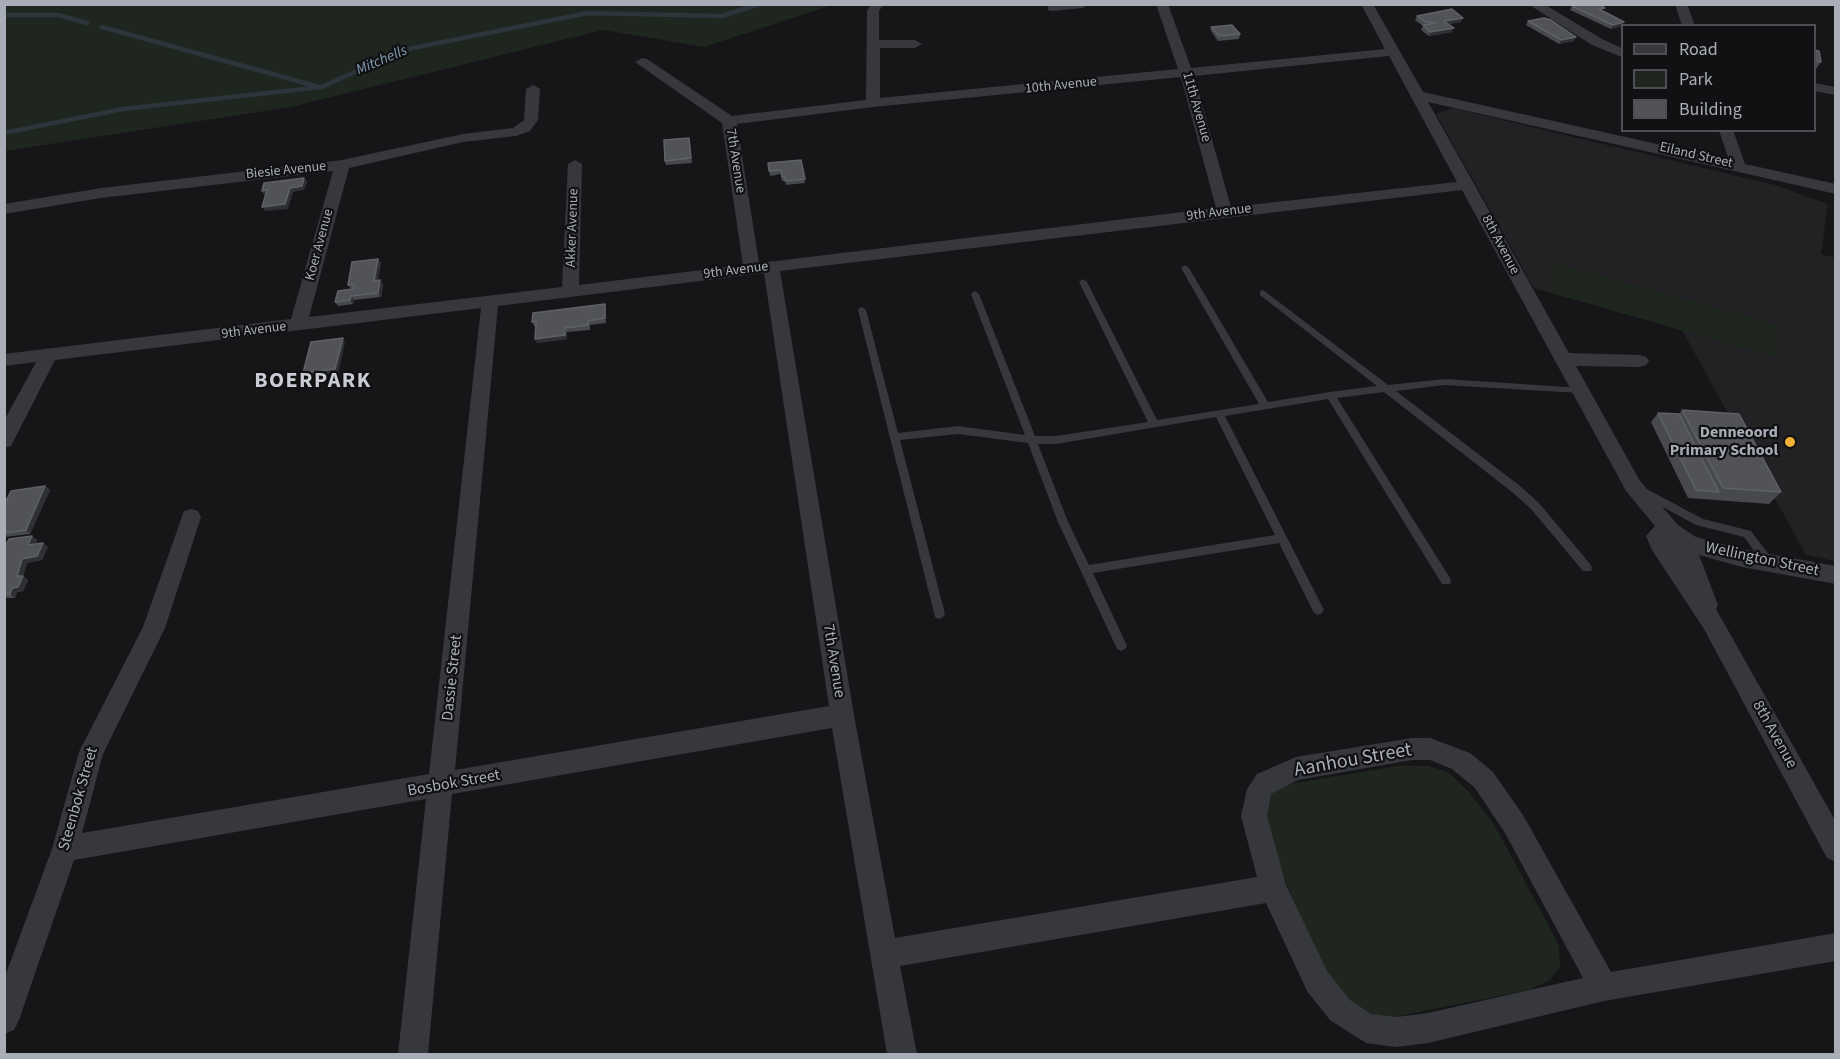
<!DOCTYPE html>
<html>
<head>
<meta charset="utf-8">
<style>
  body { margin:0 }
  #map { position:relative; width:1840px; height:1059px; overflow:hidden; background:#161618; font-family:"Source Sans 3",sans-serif }
  canvas { display:block }
  .frame { position:absolute; inset:0; border:6px solid #a8adb8; pointer-events:none }
  .legend { position:absolute; left:1621px; top:24px; width:195px; height:108px; box-sizing:border-box; background:#111113; border:2px solid #4d4f55; margin:0; padding:8px 10px; list-style:none; font-size:18px; color:#a8adb8 }
  .legend li { display:flex; align-items:center; gap:12px; height:30px }
  .legend b { width:30px; border:2px solid #4d4f55 }
</style>
</head>
<body>
<div id="map">
<canvas width="1840" height="1059"></canvas>
<div class="frame"></div>
<ul class="legend">
<li><b style="height:8px;background:#37383d"></b>Road</li>
<li><b style="height:16px;background:#1e261f"></b>Park</li>
<li><b style="height:16px;background:#525359"></b>Building</li>
</ul>
</div>
<script>
const context = document.querySelector('canvas').getContext('2d');
context.lineJoin = 'round';
function fill(path, color) {
  context.fillStyle = color;
  context.fill(path, 'evenodd');
}
function poly(rows) {
  const path = new Path2D();
  for (const r of rows) {
    path.moveTo(r[0], r[1]);
    for (let i = 2; i < r.length; i += 2) path.lineTo(r[i], r[i + 1]);
  }
  return path;
}
function stroke(path, color, width, dash) {
  context.strokeStyle = color;
  context.lineWidth = width;
  context.lineCap = dash ? 'butt' : 'round';
  context.setLineDash(dash || []);
  context.stroke(path);
}
function write(font, color, halo, rows, align = 'center') {
  context.font = font + ' "Source Sans 3",sans-serif';
  context.lineWidth = 4.5;
  context.setLineDash([]);
  context.textBaseline = 'middle';
  context.strokeStyle = halo;
  context.fillStyle = color;
  for (const [text, x, y, turn = 0] of rows) {
    context.save();
    context.translate(x, y);
    context.rotate((+turn || 0) * Math.PI / 180);
    context.textAlign = isNaN(turn) ? turn : align;
    if (halo) context.strokeText(text, 0, 0);
    context.fillText(text, 0, 0);
    context.restore();
  }
}
fill(poly([
  [1452,108,1775,185,1828,204,1821,254,1836,258,1835,561,1806,555,1682,330,1534,288,1436,114]
]), '#222225');
fill(poly([
  [4,5,5,4,832,5,704,47,603,30,291,107,5,151],
  [1555,263,1776,324,1778,358,1548,292],
  [1398,766,1429,766,1448,772,1467,790,1494,824,1559,945,1560,967,1550,980,1529,990,1384,1019,1364,1016,1327,980,1265,832,1262,809,1271,793,1289,784]
]), '#1e261f');
stroke(poly([
  [4,15,58,15,87,23],
  [102,27,316,86],
  [4,133,123,109,322,87,403,50,588,13,722,16,760,4]
]), '#2c353c', 4.5);
fill(poly([
  [1185,265,1189,268,1268,402,1330,392,1377,386,1260,295,1260,291,1263,290,1388,385,1445,379,1582,388,1584,390,1582,392,1579,393,1445,385,1396,391,1520,486,1539,503,1591,565,1592,568,1591,571,1583,571,1531,509,1512,492,1384,392,1337,398,1450,578,1451,581,1450,584,1442,584,1328,399,1225,416,1324,610,1322,613,1318,615,1314,613,1279,543,1093,573,1127,646,1125,649,1121,651,1117,649,1058,522,1028,443,958,434,900,440,945,614,943,617,939,619,935,617,858,310,859,308,862,307,866,310,898,433,958,426,1025,435,971,294,975,291,979,294,1035,436,1056,436,1148,422,1079,282,1083,279,1087,282,1157,420,1259,404,1181,268,1185,265],
  [1216,417,1275,535,1089,565,1068,522,1038,444,1056,444,1216,417],
  [1639,485,1703,519,1751,531,1773,560,1774,563,1773,566,1765,566,1744,537,1696,525,1635,492,1634,489,1639,485]
]), '#37383d');
fill(poly([
  [871,4,884,4,879,11,879,40,915,40,922,44,915,48,880,48,880,98,1178,69,1156,4,1168,4,1191,68,1385,49,1361,4,1373,4,1423,92,1729,160,1719,130,1733,130,1745,164,1836,184,1836,194,1428,102,1569,353,1640,355,1646,357,1649,361,1646,365,1640,367,1576,366,1640,481,1678,525,1696,537,1742,549,1836,566,1836,584,1742,567,1699,555,1718,605,1716,609,1836,822,1836,862,1827,858,1704,629,1652,550,1646,536,1655,526,1626,491,1462,190,780,271,854,715,895,938,1257,877,1241,816,1247,789,1257,774,1296,757,1412,738,1430,738,1470,753,1493,772,1523,815,1611,972,1836,933,1836,961,1604,1001,1428,1043,1396,1047,1366,1043,1330,1020,1307,991,1266,903,900,966,917,1054,887,1054,832,728,452,794,428,1054,398,1054,426,799,74,860,19,1020,14,1030,4,1034,4,979,52,849,79,752,143,627,184,511,191,509,198,511,201,517,165,628,103,754,82,833,429,774,481,308,55,360,11,446,4,448,4,421,36,362,4,366,4,354,291,319,333,171,101,198,4,214,4,204,101,188,342,160,463,134,513,128,524,120,526,89,533,85,540,89,538,120,530,131,516,136,463,142,349,168,309,317,562,287,568,164,575,160,582,164,579,285,743,265,722,123,635,62,642,58,647,59,732,116,866,100,867,11,871,4],
  [1389,56,1457,182,1231,207,1194,76,1389,56],
  [1181,77,1216,208,759,263,737,124,873,107,1181,77],
  [764,273,829,706,455,770,498,306,764,273],
  [1412,760,1430,760,1452,769,1475,788,1505,833,1583,978,1428,1013,1396,1017,1371,1014,1350,1000,1327,971,1286,885,1267,816,1271,794,1298,780,1412,760],
  [1048,4,1089,4,1083,8,1052,11,1048,10,1048,4],
  [1528,4,1544,4,1602,39,1622,48,1622,57,1592,45,1528,4],
  [1675,4,1687,4,1695,26,1682,26,1675,4],
  [1814,83,1836,87,1836,95,1814,91,1814,83]
]), '#37383d');
fill(poly([
  [1572,6,1603,11,1622,26,1611,29,1570,10],
  [1417,16,1461,22,1448,24,1452,32,1429,36,1421,30,1423,26,1415,20],
  [1528,21,1576,37,1574,41,1559,44,1526,25],
  [1211,27,1240,34,1239,39,1218,41,1211,31],
  [1815,50,1821,62,1815,70],
  [689,138,692,163,666,165,665,161],
  [801,160,805,183,786,185,785,181,782,181,781,174,770,176,768,163],
  [378,259,381,263,377,281,380,280,383,285,381,297,354,300,353,304,338,306,335,302,353,289,351,289,348,285],
  [605,304,606,308,606,323,590,325,590,330,567,332,567,339,537,343,536,326,534,326,532,322],
  [1682,410,1781,492,1769,504,1688,498,1651,422,1658,413,1679,414],
  [45,486,50,490,30,534,4,537,4,505],
  [32,536,37,540,35,544,43,543,48,547,42,560,27,563,23,576,28,580,23,591,17,592,15,598,4,598,4,549]
]), '#47494d');
fill(poly([
  [1463,18,1461,22,1442,25,1444,21],
  [1624,22,1622,26,1611,29,1613,25],
  [1454,28,1452,32,1429,36,1430,32],
  [1576,37,1574,41,1559,44,1561,40],
  [304,178,307,182,304,190,293,192,288,209,265,211,262,207],
  [267,190,270,194,264,195,262,191],
  [378,259,381,263,377,285,374,281],
  [380,280,383,285,381,297,378,293],
  [351,296,354,300,353,304,350,300],
  [605,304,606,308,606,323,605,318],
  [565,328,567,332,567,339,537,343,535,339],
  [343,338,345,343,338,373,305,377,303,373],
  [45,486,50,490,30,534,26,530],
  [32,536,37,540,33,549,28,545],
  [43,543,48,547,42,560,27,563,23,576,28,580,23,591,17,592,15,598,10,594,17,576,22,559]
]), '#2f3033');
const building = poly([
  [1579,4,1599,4,1605,8,1599,9,1624,22,1613,25,1572,6,1579,4],
  [1452,9,1463,18,1444,21,1454,28,1430,32,1423,25,1436,23,1425,22,1417,16,1452,9],
  [1544,18,1551,20,1576,37,1561,40,1528,21,1544,18],
  [1232,25,1240,34,1219,36,1211,27,1232,25],
  [1815,50,1819,51,1821,62,1815,60,1815,50],
  [689,138,691,158,665,161,664,140,689,138],
  [801,160,805,179,785,181,785,176,782,177,781,170,769,171,768,163,801,160],
  [304,178,302,186,290,188,285,204,262,207,267,190,262,191,264,183,304,178],
  [378,259,374,281,380,280,378,293,351,296,350,300,335,302,338,291,353,289,354,284,348,285,352,262,378,259],
  [605,304,605,318,588,321,588,325,565,328,565,335,535,339,536,321,532,322,533,313,605,304],
  [343,338,335,369,303,373,311,342,343,338],
  [1682,410,1739,414,1781,492,1723,488,1682,410],
  [1658,413,1679,414,1719,492,1696,490,1658,413],
  [45,486,26,530,4,533,4,505,11,491,45,486],
  [32,536,28,545,43,543,37,556,22,559,17,576,23,576,18,587,12,588,10,594,4,594,4,549,9,539,32,536]
]);
fill(building, '#525359');
stroke(building, '#5f6168', 1.5);
for (const [x, y, r, color] of [
  [1790,442,6,"#f2b134"]
]) {
  const dot = new Path2D();
  dot.arc(x, y, r, 0, 2 * Math.PI);
  context.fillStyle = color;
  context.fill(dot);
  stroke(dot, '#111113', 2);
}
write('14px', '#a8adb8', '#111113', [
  ["10th Avenue",1061,86,-6],
  ["11th Avenue",1196,107,74],
  ["Eiland Street",1696,156,13],
  ["7th Avenue",735,161,81],
  ["Biesie Avenue",286,171,-6],
  ["9th Avenue",1219,213,-7],
  ["Akker Avenue",573,228,-88],
  ["Koer Avenue",320,245,-75],
  ["8th Avenue",1500,245,62],
  ["9th Avenue",736,271,-7],
  ["9th Avenue",254,331,-7]
]);
write('italic 15px', '#7f9bb3', '#111113', [
  ["Mitchells",382,61,-23]
]);
write('bold 16px', '#a8adb8', '#111113', [
  ["Denneoord",1778,433],
  ["Primary School",1778,451]
], 'right');
write('16px', '#a8adb8', '#111113', [
  ["Wellington Street",1762,560,12],
  ["7th Avenue",833,661,81],
  ["Dassie Street",453,678,-84],
  ["8th Avenue",1774,735,61],
  ["Bosbok Street",454,784,-10],
  ["Steenbok Street",79,799,-74]
]);
write('20px', '#a8adb8', '#111113', [
  ["Aanhou Street",1353,761,-10]
]);
context.letterSpacing = '1.5px';
write('bold 22px', '#c9ccd4', '#111113', [
  ["BOERPARK",313,382]
]);
context.letterSpacing = '0px';
</script>
</body>
</html>
